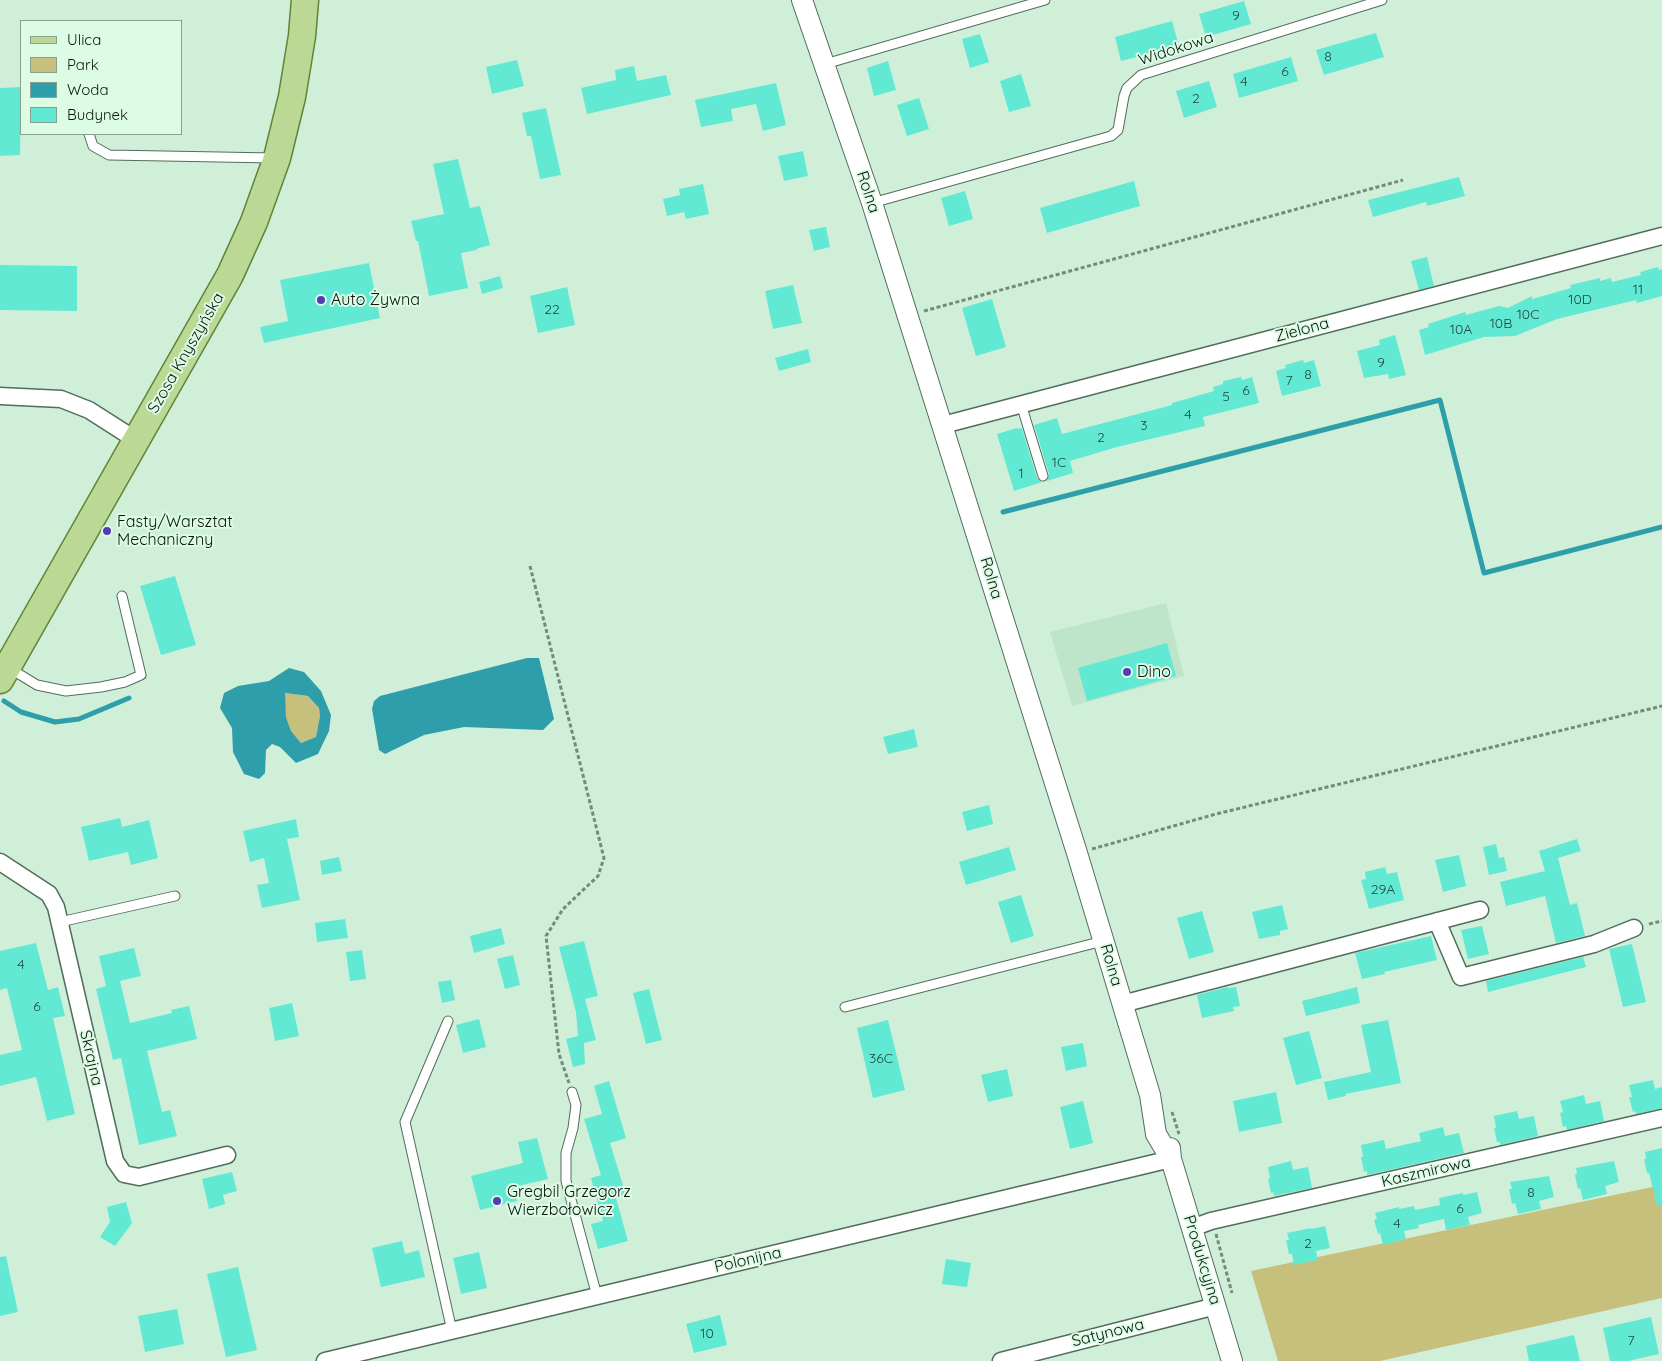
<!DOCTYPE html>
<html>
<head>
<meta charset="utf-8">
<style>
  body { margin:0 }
  #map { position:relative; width:1662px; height:1361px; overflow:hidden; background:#d0efd9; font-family:Quicksand,sans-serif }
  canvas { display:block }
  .legend { position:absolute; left:20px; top:20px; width:162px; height:115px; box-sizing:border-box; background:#ddfce6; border:1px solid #89a090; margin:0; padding:6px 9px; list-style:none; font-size:15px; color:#0b160f }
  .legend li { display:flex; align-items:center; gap:10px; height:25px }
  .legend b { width:25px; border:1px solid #89a090 }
</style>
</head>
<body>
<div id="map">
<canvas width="1662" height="1361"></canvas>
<ul class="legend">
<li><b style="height:6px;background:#bbd995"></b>Ulica</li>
<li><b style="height:14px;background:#c7c07c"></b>Park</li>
<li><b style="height:14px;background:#2f9eab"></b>Woda</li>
<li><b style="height:14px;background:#62e9d4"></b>Budynek</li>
</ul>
</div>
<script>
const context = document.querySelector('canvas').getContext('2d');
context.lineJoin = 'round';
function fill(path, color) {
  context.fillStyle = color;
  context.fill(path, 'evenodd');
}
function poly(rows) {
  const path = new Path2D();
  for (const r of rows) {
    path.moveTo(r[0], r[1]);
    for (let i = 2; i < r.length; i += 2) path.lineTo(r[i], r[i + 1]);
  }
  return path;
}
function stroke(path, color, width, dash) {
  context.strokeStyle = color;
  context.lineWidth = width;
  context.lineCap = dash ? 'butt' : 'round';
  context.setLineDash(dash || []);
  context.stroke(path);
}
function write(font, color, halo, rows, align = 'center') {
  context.font = font + ' Quicksand,sans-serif';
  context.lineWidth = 4;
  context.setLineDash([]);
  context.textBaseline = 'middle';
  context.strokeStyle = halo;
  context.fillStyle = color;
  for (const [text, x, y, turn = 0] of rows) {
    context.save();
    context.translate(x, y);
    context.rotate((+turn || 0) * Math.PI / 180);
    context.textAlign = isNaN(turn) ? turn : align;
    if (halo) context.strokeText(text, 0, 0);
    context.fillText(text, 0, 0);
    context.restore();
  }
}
fill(poly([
  [1166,603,1184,676,1072,706,1050,632]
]), '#bee4c9');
fill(poly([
  [284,693,308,696,319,708,320,716,316,737,301,743,291,731,286,717],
  [1662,1185,1662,1298,1380,1361,1278,1361,1251,1271]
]), '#c7c07c');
fill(poly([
  [527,658,539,658,554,719,543,730,464,727,424,735,385,754,379,750,372,709,374,701,380,696],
  [289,668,304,672,321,691,331,715,329,731,318,754,296,763,280,747,272,744,266,750,265,773,259,779,244,774,233,752,232,728,220,708,224,693,238,686,269,681],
  [285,693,308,696,319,708,320,716,316,737,301,743,291,731,286,717]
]), '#2f9eab');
stroke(poly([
  [1003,512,1440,400,1484,573,1662,527],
  [4,701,21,712,55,722,79,719,129,698]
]), '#2f9eab', 5);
fill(poly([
  [1244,1,1251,24,1206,37,1199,14],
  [1172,21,1179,46,1121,61,1115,37],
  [1376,33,1384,57,1324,75,1316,50],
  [980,34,989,62,970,68,962,39],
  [1291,57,1298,81,1239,98,1233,74],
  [517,60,524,86,492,94,486,67],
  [888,61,896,90,874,96,867,68],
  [634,66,637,81,666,75,671,95,587,114,581,88,616,80,615,70],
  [1021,74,1031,106,1009,112,1000,81],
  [1209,81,1217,107,1184,118,1176,91],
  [776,83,786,125,763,131,756,104,731,109,733,121,701,127,695,100],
  [21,87,20,155,0,156,0,88],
  [919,98,929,129,907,136,897,105],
  [546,108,561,175,540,179,531,136,527,136,522,113],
  [803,151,808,176,784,181,778,156],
  [458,159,470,208,480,206,490,245,476,249,477,250,461,253,468,288,429,296,418,241,416,241,411,221,444,214,433,164],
  [1459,177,1465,196,1427,206,1426,202,1373,217,1368,200],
  [1134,181,1140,206,1047,233,1040,208],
  [703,184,709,214,686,219,684,212,667,216,663,199,680,195,679,189],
  [965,191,973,219,949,226,941,198],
  [826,227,830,247,814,251,809,230],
  [1427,257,1434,286,1419,290,1411,261],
  [369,263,380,318,264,343,260,327,288,321,280,280],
  [0,265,77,266,77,311,0,310],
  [1658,267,1659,270,1662,269,1662,296,1637,303,1636,300,1557,319,1515,336,1484,337,1425,355,1419,330,1429,327,1428,324,1465,312,1466,315,1499,306,1508,308,1532,296,1532,299,1571,288,1570,285,1600,278,1600,281,1611,278,1612,282,1641,275,1640,272],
  [500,276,503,288,482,294,479,282],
  [793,285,802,323,773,329,765,291],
  [567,287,575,325,538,333,530,296],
  [992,299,1006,347,976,356,962,308],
  [1395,335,1406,375,1389,379,1388,374,1364,378,1357,351,1380,345,1379,340],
  [808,349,811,362,779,371,775,358],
  [1303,360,1304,363,1314,360,1321,386,1282,396,1276,371,1286,368,1285,365],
  [1241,377,1242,380,1252,377,1259,403,1203,417,1205,426,1117,447,1070,461,1073,473,1047,481,1049,474,1034,425,1057,418,1062,434,1172,405,1172,403,1214,391,1213,387,1223,384,1223,381],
  [1017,428,1018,429,1022,428,1037,478,1042,482,1014,491,997,434],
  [175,576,196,645,161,655,140,586],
  [1167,643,1176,676,1087,701,1078,668],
  [914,729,918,747,888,754,883,737],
  [989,805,993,824,967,831,962,812],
  [120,818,122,827,149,820,158,858,131,865,128,852,89,861,81,827],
  [296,819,299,837,287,839,300,900,262,908,257,885,269,883,264,858,250,862,243,831],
  [1577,839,1581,851,1558,858,1570,905,1577,903,1585,936,1556,943,1545,896,1506,906,1500,882,1545,871,1539,851],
  [1496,844,1499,858,1504,857,1507,871,1489,875,1483,847],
  [1009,847,1016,870,966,885,959,862],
  [1459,855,1466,886,1443,892,1435,860],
  [339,857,342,871,322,875,320,861],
  [1385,867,1387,874,1397,872,1404,900,1369,909,1361,880,1366,879,1365,872],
  [1021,895,1034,936,1011,943,998,902],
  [1282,905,1288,929,1280,931,1280,935,1259,939,1252,912],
  [1202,911,1214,952,1189,959,1177,918],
  [345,919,348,938,317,942,315,923],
  [1482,926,1489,954,1468,959,1461,930],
  [501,928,505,944,474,953,470,936],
  [1431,936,1437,960,1384,972,1385,974,1362,979,1355,953],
  [584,941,598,996,585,999,596,1040,584,1043,585,1064,573,1067,566,1039,578,1036,576,1012,559,947],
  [36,943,48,990,58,987,65,1016,53,1018,75,1114,47,1121,36,1077,0,1086,0,1055,22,1050,7,988,0,990,0,951],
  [1632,944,1646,1002,1623,1007,1609,949],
  [134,948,141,976,120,981,130,1023,172,1013,171,1010,189,1006,197,1039,147,1051,162,1112,170,1110,177,1136,139,1145,121,1058,113,1060,96,989,106,986,99,956],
  [362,950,366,979,350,981,346,952],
  [513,955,520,985,505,989,497,959],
  [1583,957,1586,967,1488,992,1486,981],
  [451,980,455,1000,442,1003,438,982],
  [1227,987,1228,988,1236,987,1240,1006,1233,1007,1234,1011,1202,1018,1197,995],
  [1357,987,1360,1003,1306,1016,1302,1001],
  [649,989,662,1040,646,1044,633,993],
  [292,1003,299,1036,275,1041,269,1008],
  [479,1019,486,1047,463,1053,456,1025],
  [888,1020,905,1090,873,1098,857,1028],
  [1388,1020,1401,1083,1345,1094,1346,1096,1328,1100,1324,1082,1371,1072,1361,1025],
  [1309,1031,1322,1078,1296,1085,1283,1038],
  [1083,1043,1087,1066,1066,1071,1061,1047],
  [1007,1069,1013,1096,988,1102,981,1075],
  [1653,1080,1655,1089,1662,1087,1662,1108,1636,1114,1635,1111,1633,1112,1629,1097,1632,1097,1629,1085],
  [609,1081,626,1138,610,1143,626,1195,616,1198,628,1241,598,1249,591,1224,603,1221,591,1178,601,1175,584,1119,602,1114,594,1086],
  [1276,1092,1282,1123,1239,1132,1233,1101],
  [1584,1095,1586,1104,1600,1101,1604,1121,1567,1130,1566,1126,1563,1127,1560,1113,1563,1112,1560,1101],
  [1083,1101,1093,1143,1070,1149,1060,1107],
  [1517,1111,1519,1119,1534,1116,1538,1136,1500,1145,1500,1142,1497,1142,1494,1128,1496,1128,1494,1116],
  [1443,1127,1445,1136,1459,1133,1464,1153,1367,1175,1367,1171,1364,1172,1361,1157,1363,1157,1361,1145,1384,1140,1386,1149,1421,1141,1419,1133],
  [537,1138,548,1179,514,1187,517,1201,480,1210,471,1176,523,1163,518,1142],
  [1662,1148,1662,1205,1657,1205,1649,1173,1647,1173,1644,1159,1646,1159,1645,1152],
  [1291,1161,1293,1170,1308,1167,1312,1188,1274,1196,1273,1192,1271,1193,1268,1179,1270,1178,1268,1167],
  [1614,1161,1619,1182,1605,1186,1607,1194,1583,1200,1580,1188,1578,1189,1575,1175,1577,1174,1576,1168],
  [232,1172,237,1191,223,1195,225,1204,209,1209,202,1179],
  [1549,1176,1554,1197,1539,1201,1541,1209,1518,1214,1515,1203,1512,1204,1509,1189,1512,1189,1510,1182],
  [1477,1192,1482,1213,1468,1217,1470,1225,1446,1230,1444,1219,1418,1225,1419,1228,1404,1231,1406,1239,1383,1245,1380,1233,1378,1234,1374,1220,1377,1219,1375,1213,1399,1207,1399,1209,1414,1206,1415,1210,1440,1205,1439,1198,1463,1193,1463,1195],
  [126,1202,132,1223,115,1246,100,1237,110,1222,107,1207],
  [1325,1226,1330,1248,1316,1251,1318,1260,1294,1265,1292,1254,1289,1254,1286,1240,1289,1240,1287,1233,1311,1228,1311,1229],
  [402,1241,405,1254,419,1250,425,1277,381,1287,372,1248],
  [479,1252,487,1288,461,1294,453,1258],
  [6,1256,18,1312,0,1316,0,1257],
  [946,1259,971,1263,967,1287,942,1284],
  [238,1267,257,1350,226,1357,207,1274],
  [177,1309,184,1344,145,1352,138,1316],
  [720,1315,727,1345,694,1353,686,1324],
  [1651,1317,1659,1354,1628,1361,1610,1361,1603,1328],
  [1574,1335,1580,1361,1529,1361,1526,1346]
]), '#62e9d4');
const service = poly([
  [825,64,1045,0],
  [89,134,93,146,109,155,274,158],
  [872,203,1111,136,1118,130,1124,96,1127,88,1141,75,1382,0],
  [1021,404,1043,476],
  [9,668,37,685,66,691,101,687,125,682,141,675,122,596],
  [60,922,175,896],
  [845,1007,1103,941],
  [448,1021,405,1122,452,1331],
  [572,1092,576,1105,573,1128,566,1153,566,1181,597,1296]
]);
const minor = poly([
  [0,396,61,399,89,410,136,440],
  [943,425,1662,236],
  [0,862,49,894,56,907,115,1161,124,1174,139,1177,227,1155],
  [1437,921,1461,977,1594,944,1634,928],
  [1122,1004,1480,910],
  [1192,1228,1211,1221,1662,1118],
  [325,1361,1171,1159],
  [1001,1361,1216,1306]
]);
const tertiary = poly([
  [802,0,872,203,1077,853,1150,1095,1156,1134,1171,1159],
  [1170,1148,1171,1159,1232,1361]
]);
const primary = poly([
  [0,680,230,275,254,222,277,158,292,97,302,36,305,0]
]);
stroke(service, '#526d5b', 11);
stroke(minor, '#526d5b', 19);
stroke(tertiary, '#526d5b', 22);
stroke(primary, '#608438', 29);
stroke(poly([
  [924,311,1403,180],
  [530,566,604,858,598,876,563,909,546,936,559,1054,569,1083],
  [1092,849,1216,814,1662,706],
  [1649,924,1662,921],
  [1172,1112,1179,1134],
  [1216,1234,1232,1293]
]), '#758a7b', 3, [4, 2.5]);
stroke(service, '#fff', 9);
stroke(minor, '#fff', 16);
stroke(tertiary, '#fff', 20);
stroke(primary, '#bbd995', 26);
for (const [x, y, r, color] of [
  [321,300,5,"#533db5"],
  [107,531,5,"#533db5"],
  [1127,672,5,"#533db5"],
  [497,1201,5,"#533db5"]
]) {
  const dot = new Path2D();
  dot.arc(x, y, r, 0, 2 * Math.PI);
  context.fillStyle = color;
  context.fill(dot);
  stroke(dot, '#ddfce6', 2);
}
write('14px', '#214b40', null, [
  ["9",1236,16],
  ["8",1328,57],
  ["6",1285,72],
  ["4",1244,82],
  ["2",1196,99],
  ["11",1638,290],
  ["10D",1580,300],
  ["22",552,310],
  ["10C",1528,315],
  ["10B",1501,324],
  ["10A",1461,330],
  ["9",1381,363],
  ["8",1308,375],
  ["7",1289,381],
  ["6",1246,391],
  ["5",1226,397],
  ["4",1188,415],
  ["3",1144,426],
  ["2",1101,438],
  ["1C",1059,463],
  ["1",1021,474],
  ["29A",1383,890],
  ["4",21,965],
  ["6",37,1007],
  ["36C",881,1059],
  ["8",1531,1193],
  ["6",1460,1209],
  ["4",1397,1224],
  ["2",1308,1244],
  ["10",707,1334],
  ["7",1631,1341]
]);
write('16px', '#0b160f', '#ddfce6', [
  ["Widokowa",1176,49,-18],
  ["Rolna",868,192,72],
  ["Zielona",1302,330,-15],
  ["Szosa Knyszyńska",186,353,-60],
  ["Rolna",991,578,73],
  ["Rolna",1111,965,74],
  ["Skrajna",91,1058,77],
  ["Kaszmirowa",1426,1172,-13],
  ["Polonijna",748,1260,-13],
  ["Produkcyjna",1202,1260,73],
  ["Satynowa",1108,1333,-14]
]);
write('16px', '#0b160f', '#ddfce6', [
  ["Auto Żywna",331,300],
  ["Fasty/Warsztat",117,522],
  ["Mechaniczny",117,540],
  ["Dino",1137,672],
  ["Gregbil Grzegorz",507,1192],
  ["Wierzbołowicz",507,1210]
], 'left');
</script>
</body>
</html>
